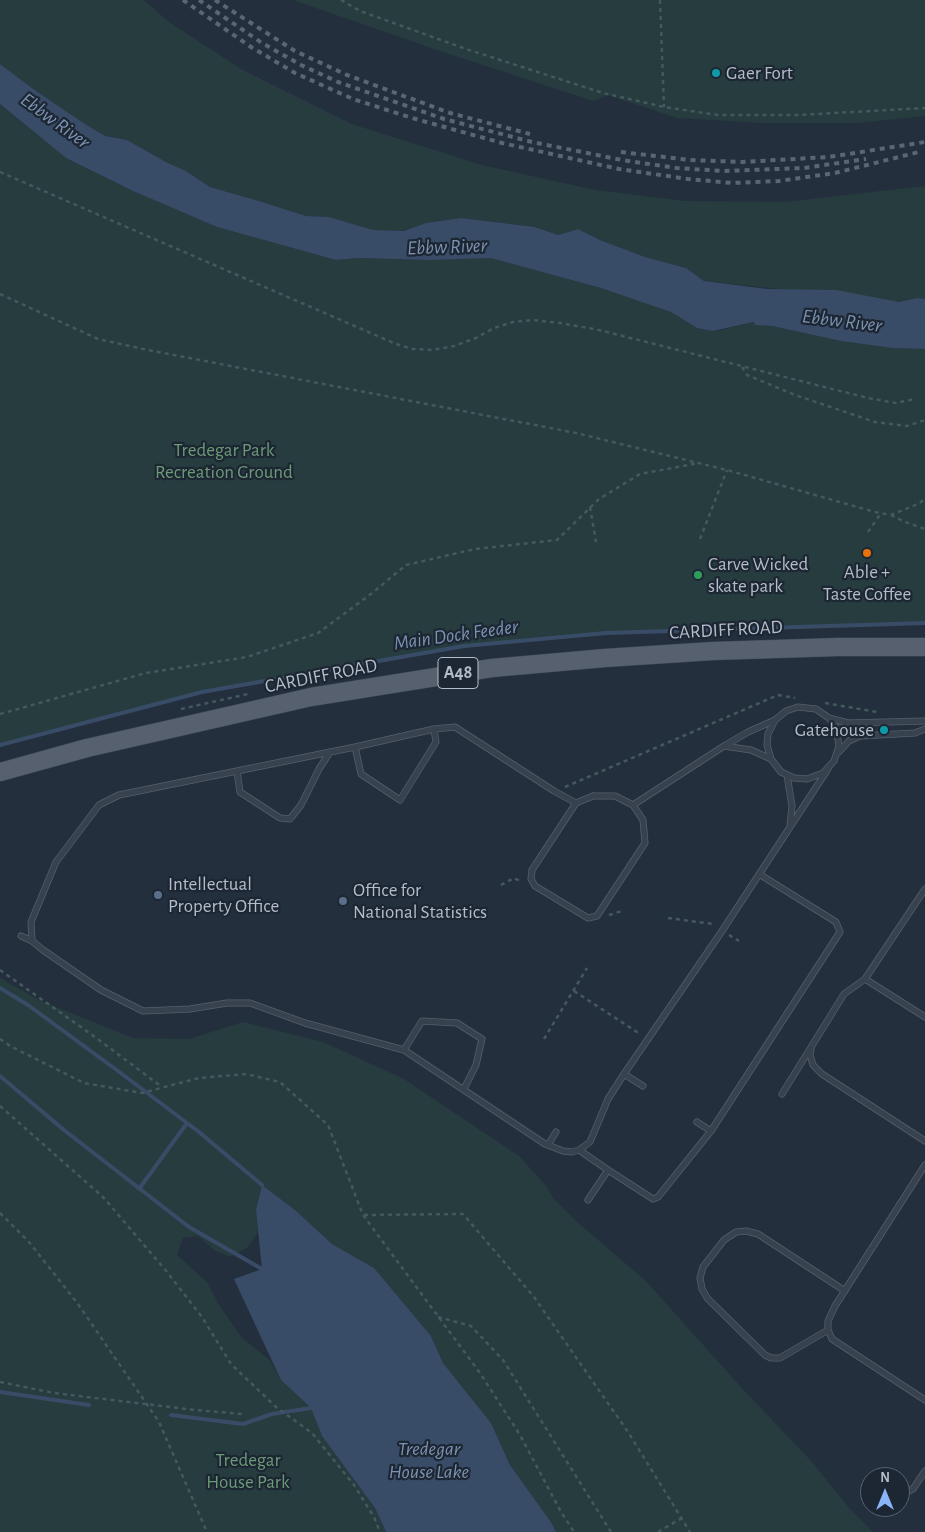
<!DOCTYPE html>
<html>
<head>
<meta charset="utf-8">
<style>
  body { margin:0 }
  #map { position:relative; width:925px; height:1532px; overflow:hidden; background:#242f3e; font-family:"Alegreya Sans",sans-serif }
  canvas { display:block }
  .north { position:absolute; left:860px; top:1467px; width:50px; height:50px; box-sizing:border-box; background:#1d2633; border:1px solid #59626f; border-radius:50%; rotate:0deg; font-size:14px; font-weight:700; line-height:20px; text-align:center; color:#b4bcc9 }
  .north::after { content:''; display:block; margin:auto; width:18px; height:22px; background:#8ab4f8; clip-path:polygon(50% 0,100% 100%,50% 72%,0 100%) }
</style>
</head>
<body>
<div id="map">
<canvas width="925" height="1532"></canvas>
<div class="north">N</div>
</div>
<script>
const context = document.querySelector('canvas').getContext('2d');
context.lineJoin = 'round';
function fill(path, color) {
  context.fillStyle = color;
  context.fill(path, 'evenodd');
}
function poly(rows) {
  const path = new Path2D();
  for (const r of rows) {
    path.moveTo(r[0], r[1]);
    for (let i = 2; i < r.length; i += 2) path.lineTo(r[i], r[i + 1]);
  }
  return path;
}
function stroke(path, color, width, dash) {
  context.strokeStyle = color;
  context.lineWidth = width;
  context.lineCap = dash ? 'butt' : 'round';
  context.setLineDash(dash || []);
  context.stroke(path);
}
function write(font, color, halo, rows, align = 'center') {
  context.font = font + ' "Alegreya Sans",sans-serif';
  context.lineWidth = 4.5;
  context.setLineDash([]);
  context.textBaseline = 'middle';
  context.strokeStyle = halo;
  context.fillStyle = color;
  for (const [text, x, y, turn = 0] of rows) {
    context.save();
    context.translate(x, y);
    context.rotate((+turn || 0) * Math.PI / 180);
    context.textAlign = isNaN(turn) ? turn : align;
    if (halo) context.strokeText(text, 0, 0);
    context.fillText(text, 0, 0);
    context.restore();
  }
}
fill(poly([
  [0,0,144,0,169,22,241,69,352,124,482,165,595,190,685,201,785,202,925,186,925,299,917,298,899,302,704,281,686,268,645,257,600,240,578,229,558,235,535,227,461,218,426,223,404,231,373,230,329,217,306,216,259,201,210,187,186,171,166,162,127,140,105,136,85,124,36,91,0,64],
  [293,0,925,0,925,116,857,123,763,123,677,118,608,95,593,101,437,50],
  [0,104,66,158,133,191,217,227,336,260,358,258,428,260,491,257,601,288,654,305,671,312,697,328,713,331,722,330,754,322,755,325,772,326,841,341,892,348,925,349,925,623,606,633,464,646,202,692,0,745],
  [0,978,39,1000,133,1038,189,1039,243,1022,323,1042,404,1079,519,1156,547,1187,554,1199,576,1221,646,1281,739,1385,813,1463,850,1509,873,1532,556,1532,551,1522,510,1465,491,1423,443,1363,431,1336,374,1268,332,1244,295,1210,262,1185,256,1210,258,1232,248,1247,230,1257,214,1250,198,1236,183,1238,177,1255,207,1282,219,1305,242,1338,270,1360,281,1380,311,1408,322,1436,375,1508,386,1532,0,1532]
]), '#263c3f');
fill(poly([
  [0,64,36,91,85,124,105,136,127,140,166,162,186,171,210,187,259,201,306,216,329,217,373,230,404,231,426,223,461,218,535,227,558,235,578,229,600,240,645,257,686,268,704,281,767,289,836,290,899,302,917,298,925,299,925,349,892,348,841,341,772,326,755,325,754,322,713,331,697,328,671,312,601,288,491,258,428,260,358,258,336,260,217,227,133,191,66,158,0,104],
  [262,1185,295,1210,332,1244,374,1268,431,1336,443,1363,491,1423,510,1465,551,1522,556,1532,386,1532,375,1508,322,1436,311,1408,281,1380,234,1279,262,1269,256,1210]
]), '#394c67');
stroke(poly([
  [0,745,202,692,464,646,606,633,925,623],
  [0,988,28,1005,118,1071,199,1132,262,1185],
  [0,1076,64,1130,189,1227,262,1269],
  [139,1189,187,1123],
  [0,1392,89,1405],
  [171,1415,243,1424,272,1414,311,1408]
]), '#394c67', 4);
const lane = poly([
  [829,718,848,723,925,721],
  [724,746,751,750,771,759],
  [355,747,361,774,400,800,436,742,434,729],
  [839,752,849,741,860,736,915,733,925,729],
  [237,771,240,792,280,818,290,819,301,805,319,769,330,752],
  [787,775,792,806,790,825],
  [593,796,615,796,633,805,643,820,645,843,597,916,588,918,535,886,531,879,532,870,576,803,593,796],
  [576,803,554,791,455,727,434,729,355,747,119,795,99,805,56,862,31,922,32,941,43,950,101,990,143,1011,190,1009,227,1003,250,1003,305,1023,404,1050,545,1144,563,1151,572,1152,579,1150,590,1142,608,1099,624,1074,722,931,828,769],
  [633,805,724,746,748,732,775,720,786,711,798,707,816,709,829,718,836,727,839,746,834,761,823,773,807,779,794,778,781,772,771,759,767,745,768,734,775,720],
  [21,936,32,941],
  [865,979,925,1017],
  [404,1050,422,1021,457,1023,482,1039,476,1065,464,1089],
  [811,1050,810,1055,813,1065,822,1074,925,1141],
  [624,1074,643,1086],
  [782,1094,844,994,865,979,925,889],
  [697,1122,711,1131],
  [548,1145,556,1132],
  [579,1150,608,1170],
  [925,1165,835,1306,828,1321,828,1330,832,1339,925,1400],
  [588,1200,608,1170,653,1199,658,1197,711,1131,840,932,836,922,759,874],
  [828,1330,780,1358,771,1358,765,1355,708,1299,702,1289,700,1278,703,1267,724,1240,736,1232,746,1231,758,1234,845,1291],
  [900,1492,902,1494,913,1489,925,1471]
]);
const primary = poly([
  [0,772,87,748,311,697,492,668,605,658,713,651,838,647,925,647]
]);
stroke(lane, '#565f6c', 7);
stroke(primary, '#414a57', 19);
stroke(poly([
  [341,0,360,11,466,49,603,93,664,107,718,115,799,115,925,108],
  [660,0,664,107],
  [0,172,396,344,413,349,432,350,454,346,476,338,494,328,513,322,533,320,560,323,599,330,868,398,896,403,915,399],
  [0,294,98,339,143,349,576,433,727,470,875,512,891,515,918,504,925,499],
  [742,367,747,375,795,395,875,422,907,426,925,420],
  [590,507,596,542],
  [891,515,905,522,925,529],
  [868,532,881,513],
  [700,539,727,470],
  [825,703,877,712],
  [181,709,248,694],
  [0,714,146,673,247,657,318,633,371,594,406,565,475,549,557,540,599,499,640,474,699,463],
  [565,787,778,695,795,698],
  [501,885,514,878,522,882],
  [609,915,622,911],
  [668,918,713,924],
  [729,935,739,941],
  [0,970,95,1037,162,1087],
  [574,991,640,1034],
  [0,1039,10,1046,84,1083,142,1093,199,1078,246,1074,280,1082,328,1125,363,1215,480,1373,520,1435,561,1512,574,1532],
  [544,1039,587,968],
  [0,1106,104,1198,167,1272,202,1317,231,1364,276,1407,312,1433,354,1485,374,1517,380,1532],
  [0,1213,29,1242,78,1304,159,1422,207,1532],
  [364,1215,463,1214,534,1297,628,1432,690,1532],
  [438,1317,471,1326,503,1360,611,1532],
  [0,1382,54,1393,195,1410,242,1414],
  [658,1532,682,1518]
]), '#44595c', 2.5, [4, 4]);
stroke(lane, '#38414e', 5.5);
stroke(primary, '#56606e', 18);
stroke(poly([
  [183,0,251,47,295,73,353,99,412,118,502,143,619,169,688,179,732,183,779,181,835,173,919,152],
  [199,0,262,43,301,65,338,82,444,119,532,142,622,160,676,168,724,171,804,168,866,159],
  [215,0,295,51,347,75,450,113,530,134],
  [621,152,690,160,742,162,829,157,925,142]
]), '#5a6575', 4, [5, 5]);
for (const [x, y, r, color] of [
  [716,73,5,"#0f9aa8"],
  [867,553,5,"#e8710a"],
  [698,575,5,"#2e9e5b"],
  [884,730,5,"#0f9aa8"],
  [158,895,5,"#5c6f8a"],
  [343,901,5,"#5c6f8a"]
]) {
  const dot = new Path2D();
  dot.arc(x, y, r, 0, 2 * Math.PI);
  context.fillStyle = color;
  context.fill(dot);
  stroke(dot, '#1d2633', 2);
}
for (const [x, y, w] of [
  [458,673,40]
]) {
  const box = new Path2D();
  box.roundRect(x - w / 2, y - 15.5, w, 31, 4);
  context.fillStyle = '#1d2633';
  context.fill(box);
  stroke(box, '#b4bcc9', 1);
}
write('bold 18px', '#b4bcc9', null, [
  ["A48",458,673]
]);
write('19px', '#b4bcc9', '#1d2633', [
  ["Gaer Fort",726,73],
  ["Carve Wicked",708,564],
  ["skate park",708,586],
  ["Able +",867,572,"center"],
  ["Taste Coffee",867,594,"center"],
  ["Gatehouse",874,730,"right"],
  ["Intellectual",168,884],
  ["Property Office",168,906],
  ["Office for",353,890],
  ["National Statistics",353,912]
], 'left');
write('19px', '#6b9a76', '#1d2633', [
  ["Tredegar Park",224,450],
  ["Recreation Ground",224,472],
  ["Tredegar",248,1460],
  ["House Park",248,1482]
]);
write('19px', '#b4bcc9', '#1d2633', [
  ["CARDIFF ROAD",726,630,-3],
  ["CARDIFF ROAD",321,676,-11]
]);
write('italic 20px', '#7c92b1', '#1d2633', [
  ["Ebbw River",55,121,36],
  ["Ebbw River",447,247,-2],
  ["Ebbw River",842,321,7],
  ["Main Dock Feeder",456,635,-8],
  ["Tredegar",429,1449],
  ["House Lake",429,1472]
]);
</script>
</body>
</html>
